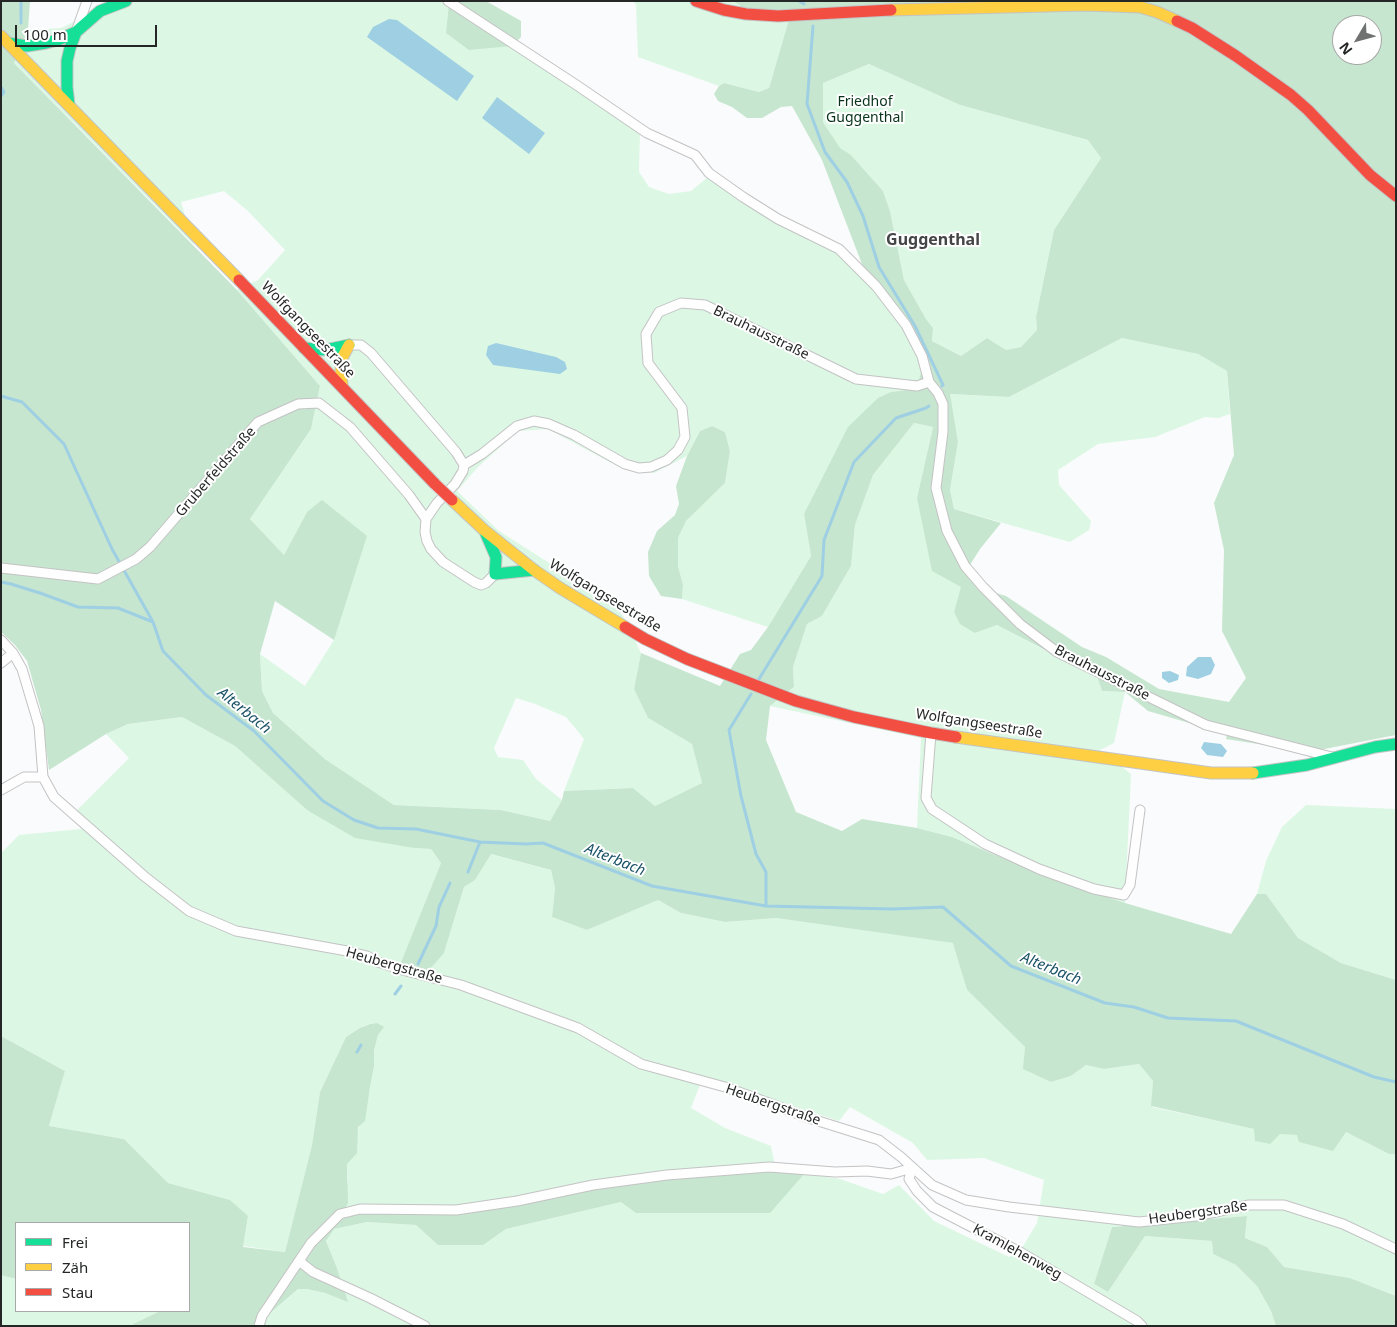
<!DOCTYPE html>
<html>
<head>
<meta charset="utf-8">
<style>
  body { margin:0 }
  #map { position:relative; width:1397px; height:1327px; overflow:hidden; background:#fafbfc; font-family:"Noto Sans",sans-serif }
  canvas { display:block }
  .frame { position:absolute; inset:0; border:2px solid #252626; pointer-events:none }
  .legend { position:absolute; left:15px; top:1222px; width:175px; height:90px; box-sizing:border-box; background:#fff; border:1px solid #a8a8a8; margin:0; padding:6px 9px; list-style:none; font-size:15px; color:#252626 }
  .legend li { display:flex; align-items:center; gap:10px; height:25px }
  .legend b { width:25px; border:1px solid #a8a8a8 }
  .north { position:absolute; left:1332px; top:15px; width:50px; height:50px; box-sizing:border-box; background:#fff; border:1px solid #a8a8a8; border-radius:50%; rotate:233deg; font-size:14px; font-weight:700; line-height:20px; text-align:center; color:#252626 }
  .north::after { content:''; display:block; margin:auto; width:18px; height:22px; background:#707171; clip-path:polygon(50% 0,100% 100%,50% 72%,0 100%) }
  .scale { position:absolute; left:15px; top:25px; width:142px; height:22px; box-sizing:border-box; border:2px solid #252626; border-top:0; padding-left:6px; font-size:15px; line-height:18px; white-space:nowrap; color:#252626; -webkit-text-stroke:4px #fff; paint-order:stroke }
</style>
</head>
<body>
<div id="map">
<canvas width="1397" height="1327"></canvas>
<div class="frame"></div>
<ul class="legend">
<li><b style="height:6px;background:#16e098"></b>Frei</li>
<li><b style="height:6px;background:#ffcf43"></b>Zäh</li>
<li><b style="height:6px;background:#f24e42"></b>Stau</li>
</ul>
<div class="north">N</div>
<div class="scale">100 m</div>
</div>
<script>
const context = document.querySelector('canvas').getContext('2d');
context.lineJoin = 'round';
function fill(path, color) {
  context.fillStyle = color;
  context.fill(path, 'evenodd');
}
function poly(rows) {
  const path = new Path2D();
  for (const r of rows) {
    path.moveTo(r[0], r[1]);
    for (let i = 2; i < r.length; i += 2) path.lineTo(r[i], r[i + 1]);
  }
  return path;
}
function stroke(path, color, width, dash) {
  context.strokeStyle = color;
  context.lineWidth = width;
  context.lineCap = dash ? 'butt' : 'round';
  context.setLineDash(dash || []);
  context.stroke(path);
}
function write(font, color, halo, rows, align = 'center') {
  context.font = font + ' "Noto Sans",sans-serif';
  context.lineWidth = 4;
  context.setLineDash([]);
  context.textBaseline = 'middle';
  context.strokeStyle = halo;
  context.fillStyle = color;
  for (const [text, x, y, turn = 0] of rows) {
    context.save();
    context.translate(x, y);
    context.rotate((+turn || 0) * Math.PI / 180);
    context.textAlign = isNaN(turn) ? turn : align;
    if (halo) context.strokeText(text, 0, 0);
    context.fillText(text, 0, 0);
    context.restore();
  }
}
fill(poly([
  [117,1,451,1,512,46,640,132,639,172,649,187,669,194,691,191,708,177,830,249,865,272,927,353,916,390,891,392,804,514,811,556,768,627,682,599,683,585,678,566,678,538,686,521,725,483,730,451,725,432,712,426,700,431,687,456,654,473,617,466,548,429,518,431,478,467,457,491,499,531,615,605,625,619,641,653,634,689,648,718,692,744,702,783,655,806,633,788,564,791,584,739,566,717,535,704,516,698,494,748,498,757,523,760,536,779,562,800,550,821,501,810,394,805,325,759,273,713,262,691,260,654,305,686,334,640,307,512,284,555,250,519,311,429,320,386,237,290,258,280,285,250,248,211,224,191,181,202,194,245,14,63,28,30,61,28],
  [633,1,733,1,748,11,792,9,769,88,759,92,724,83,719,86,638,57,636,5],
  [869,64,960,105,1088,140,1101,158,1054,230,1036,317,1037,330,1021,347,1006,350,987,338,961,356,932,341,933,328,926,319,904,280,890,211,883,191,851,155,840,149,823,122,823,83],
  [1122,338,1198,354,1227,371,1230,414,1218,418,1205,417,1155,437,1098,444,1058,470,1059,485,1091,521,1089,530,1070,542,954,509,950,490,958,442,949,394,1009,397],
  [914,423,933,427,917,498,962,587,954,612,975,633,997,625,1097,678,1102,691,1125,692,1114,743,1100,750,1131,774,1125,903,1036,872,952,837,917,828,921,738,770,706,794,687,793,667,807,624,822,616,851,566,855,525,873,475],
  [182,717,235,746,307,810,414,848,431,849,441,863,401,965,444,953,464,887,475,880,490,854,551,870,555,888,552,917,587,930,658,900,681,913,725,922,776,918,954,943,967,990,1025,1047,1024,1069,1051,1082,1071,1076,1086,1065,1104,1069,1139,1064,1153,1081,1152,1107,1255,1129,1269,1144,1280,1133,1297,1135,1346,1132,1389,1154,1396,1154,1396,1296,1350,1278,1284,1267,1267,1247,1245,1238,1247,1216,1112,1227,1094,1284,1108,1292,1145,1236,1212,1241,1213,1254,1236,1265,1257,1286,1271,1311,1276,1326,261,1326,269,1314,298,1289,307,1289,325,1293,347,1301,337,1268,326,1241,333,1229,367,1222,416,1225,438,1245,482,1245,506,1229,621,1202,805,1173,840,1179,883,1194,899,1185,934,1221,1009,1257,1020,1251,1037,1223,1044,1180,984,1158,927,1160,913,1143,850,1107,839,1121,703,1077,691,1108,725,1128,771,1146,775,1166,481,1207,341,1215,348,1180,347,1164,357,1134,370,1087,374,1067,374,1052,378,1035,383,1027,377,1023,369,1024,360,1028,346,1037,320,1092,312,1145,285,1252,243,1246,248,1217,230,1200,168,1183,124,1139,49,1126,65,1071,1,1036,1,853,19,835,81,829,74,813,129,758,106,734,128,724],
  [1306,805,1396,809,1396,980,1341,963,1298,938,1266,894,1257,894,1266,861,1282,827],
  [1,1275,16,1279,16,1311,160,1311,133,1324,133,1326,1,1326]
]), '#dcf8e4');
fill(poly([
  [1,1,30,1,28,30,14,63,237,290,320,386,311,429,250,519,284,555,307,512,322,500,367,536,334,640,275,601,260,654,262,691,273,713,325,759,394,805,501,810,550,821,562,800,564,791,633,788,655,806,702,783,692,744,648,718,634,689,641,653,720,686,740,654,751,650,768,627,811,556,804,514,848,427,878,398,891,392,916,389,927,353,865,272,822,160,792,106,781,107,762,118,747,118,732,107,718,101,714,94,719,86,724,83,759,92,769,88,792,9,748,11,733,1,1396,1,1396,735,1309,752,1226,739,1227,734,1148,711,1125,692,1102,691,1097,677,997,625,975,633,960,624,954,612,961,587,932,571,917,498,933,427,914,423,873,475,855,525,851,566,822,616,807,624,793,667,794,687,770,706,766,740,796,812,842,831,862,819,917,828,952,837,1036,872,1125,903,1231,934,1257,894,1266,894,1298,938,1341,963,1396,980,1396,1154,1389,1154,1346,1132,1333,1151,1299,1142,1297,1135,1280,1134,1270,1144,1255,1141,1254,1129,1151,1106,1153,1081,1139,1064,1104,1069,1086,1065,1071,1076,1051,1082,1023,1069,1025,1047,967,990,953,943,776,918,725,922,681,913,658,900,587,930,552,917,555,888,551,870,491,854,475,880,464,887,444,953,429,970,400,965,441,863,431,849,414,848,355,838,307,810,235,746,182,717,128,724,106,734,49,770,41,710,27,661,15,645,1,632],
  [1342,25,1372,25,1372,55,1342,55],
  [869,64,960,105,1088,140,1101,158,1054,230,1036,317,1037,330,1021,347,1006,350,987,338,961,356,932,341,933,328,926,319,904,280,890,211,883,191,851,155,840,148,823,122,823,83],
  [1122,338,1198,354,1227,371,1234,455,1214,503,1224,550,1222,631,1246,678,1229,702,1159,689,1106,657,1082,647,1006,596,989,591,968,568,980,549,1001,523,954,509,950,490,958,442,950,394,1009,397],
  [451,1,486,1,521,21,521,37,512,46,469,50,446,33,449,4],
  [712,426,725,432,730,451,725,483,686,521,678,538,678,566,683,585,682,599,661,596,649,576,648,552,657,531,675,515,679,504,676,486,687,456,700,431],
  [377,1023,384,1027,378,1035,374,1051,374,1067,370,1087,365,1121,358,1127,357,1153,347,1164,348,1203,342,1214,365,1210,439,1211,593,1186,725,1169,805,1173,770,1213,636,1213,621,1202,506,1229,483,1245,438,1245,416,1225,367,1222,334,1229,326,1241,337,1268,348,1302,325,1293,307,1289,298,1289,269,1314,261,1326,133,1326,133,1324,160,1311,189,1311,189,1223,16,1223,16,1279,1,1275,1,1036,65,1071,49,1126,124,1139,168,1183,230,1200,248,1216,243,1247,285,1252,312,1145,320,1092,346,1037,360,1028,370,1024],
  [1247,1216,1245,1238,1267,1247,1284,1267,1350,1278,1396,1296,1396,1326,1276,1326,1271,1311,1257,1286,1236,1265,1213,1254,1212,1241,1145,1236,1108,1292,1094,1284,1112,1227]
]), '#c6e6cf');
fill(poly([
  [389,19,397,20,474,76,457,101,367,37,373,27],
  [497,97,545,133,529,154,482,118],
  [496,343,556,357,565,362,567,369,560,374,493,365,486,355,488,346],
  [1198,657,1211,657,1215,665,1211,674,1198,679,1186,676,1187,667],
  [1170,671,1179,675,1178,680,1169,683,1162,678,1162,672],
  [1204,742,1221,744,1227,751,1223,757,1207,755,1201,748]
]), '#9ecfe3');
stroke(poly([
  [799,1,804,4],
  [21,23,21,1],
  [813,26,807,104,825,152,847,182,863,216,879,267,915,326,943,385,942,386],
  [1,87,4,92,1,96],
  [1,396,22,402,64,444,112,549,153,622,163,651,206,695,254,731,323,801,354,820,378,828,416,829,480,842,526,844,543,843,652,886,766,906,893,909,943,907,1011,966,1105,1003,1134,1007,1168,1018,1236,1021,1374,1077,1396,1082],
  [1,582,11,584,40,593,78,607,118,608,153,622],
  [759,679,822,576,824,540,854,462,896,418,926,408,929,406],
  [751,694,729,730,741,796,756,854,766,872,766,906],
  [468,872,480,842],
  [418,964,436,926,439,907,450,883],
  [395,994,401,986],
  [357,1052,361,1045]
]), '#9ecfe3', 3);
const street = poly([
  [448,1,575,84,647,133,695,155,709,173,743,197,778,219,839,249,876,286,906,325,922,356,929,382,917,386,856,379,705,305,681,303,659,312,646,334,648,363,682,408,685,437,678,450,667,460,651,467,639,468,625,464,574,435,549,424,534,421,517,426,482,454,464,465],
  [77,29,87,1],
  [349,345,361,345,371,353,456,452,464,465,463,471,455,484,437,503,426,519,425,532,427,541,431,549,443,562,474,582,481,585,486,583,495,574],
  [929,382,938,393,943,404,943,432,936,488,947,531,965,566,983,587,1020,624,1057,652,1206,725,1332,757],
  [1,568,98,579,136,559,150,547,258,422,298,404,319,403,350,427,409,495,426,519],
  [1,640,13,653,22,669,39,726,43,777,54,797,144,876,189,911,236,931,347,951,367,956,378,962,406,971,461,985,578,1028,641,1064,725,1087,812,1119,879,1140,901,1157,932,1185,966,1200,1009,1207,1139,1222,1196,1216,1249,1205,1284,1205,1343,1224,1396,1249],
  [1,663,13,653],
  [931,733,926,798,932,809,985,844,1039,869,1094,889,1124,895,1130,885,1140,810],
  [1,790,24,777,43,777],
  [912,1168,909,1179,917,1191,933,1207,1020,1252,1137,1321,1142,1326],
  [299,1261,313,1272,370,1298,425,1326],
  [259,1326,262,1316,311,1243,340,1214,360,1209,456,1210,517,1201,593,1185,667,1175,769,1167,835,1172,867,1171,891,1174,912,1168]
]);
const fast = poly([
  [8,43,27,46,46,43,58,40,76,32],
  [69,105,67,87,67,61,70,48,76,32,100,11,126,1],
  [304,348,325,350,349,345],
  [486,534,496,557,495,574,534,570],
  [1253,773,1307,765,1375,747,1396,744]
]);
const slow = poly([
  [891,10,1085,5,1140,7,1157,12,1177,21],
  [1,36,239,280],
  [342,386,341,372,342,358,349,345],
  [452,500,484,530,534,570,560,588,625,627],
  [956,737,1211,773,1253,773]
]);
const jam = poly([
  [696,1,724,10,746,14,778,16,891,10],
  [1177,21,1192,28,1236,56,1291,95,1308,110,1370,175,1396,196],
  [239,280,435,484],
  [625,627,645,639,687,659,796,701,854,717,931,733,956,737]
]);
stroke(street, '#c3c3c4', 11);
stroke(fast, '#c3c3c4', 13);
stroke(slow, '#c3c3c4', 13);
stroke(jam, '#c3c3c4', 13);
stroke(street, '#fefeff', 9);
stroke(fast, '#16e098', 11);
stroke(slow, '#ffcf43', 11);
stroke(jam, '#f24e42', 11);
const jamBridge = poly([
  [435,484,452,500]
]);
stroke(jamBridge, '#d6d6d7', 13, []);
stroke(jamBridge, '#f24e42', 11);
write('14px', '#073319', '#fff', [
  ["Friedhof",865,102],
  ["Guggenthal",865,118]
]);
write('14px', '#252626', '#fff', [
  ["Wolfgangseestraße",308,330,46],
  ["Brauhausstraße",761,333,26],
  ["Gruberfeldstraße",216,472,-49],
  ["Wolfgangseestraße",605,596,31],
  ["Brauhausstraße",1102,673,27],
  ["Wolfgangseestraße",979,724,9],
  ["Heubergstraße",394,966,16],
  ["Heubergstraße",773,1105,19],
  ["Heubergstraße",1198,1213,-8],
  ["Kramlehenweg",1017,1252,29]
]);
write('italic 15px', '#1a5267', '#fff', [
  ["Alterbach",244,711,39],
  ["Alterbach",615,860,22],
  ["Alterbach",1051,969,22]
]);
write('bold 16px', '#444546', '#fff', [
  ["Guggenthal",933,240]
]);
</script>
</body>
</html>
